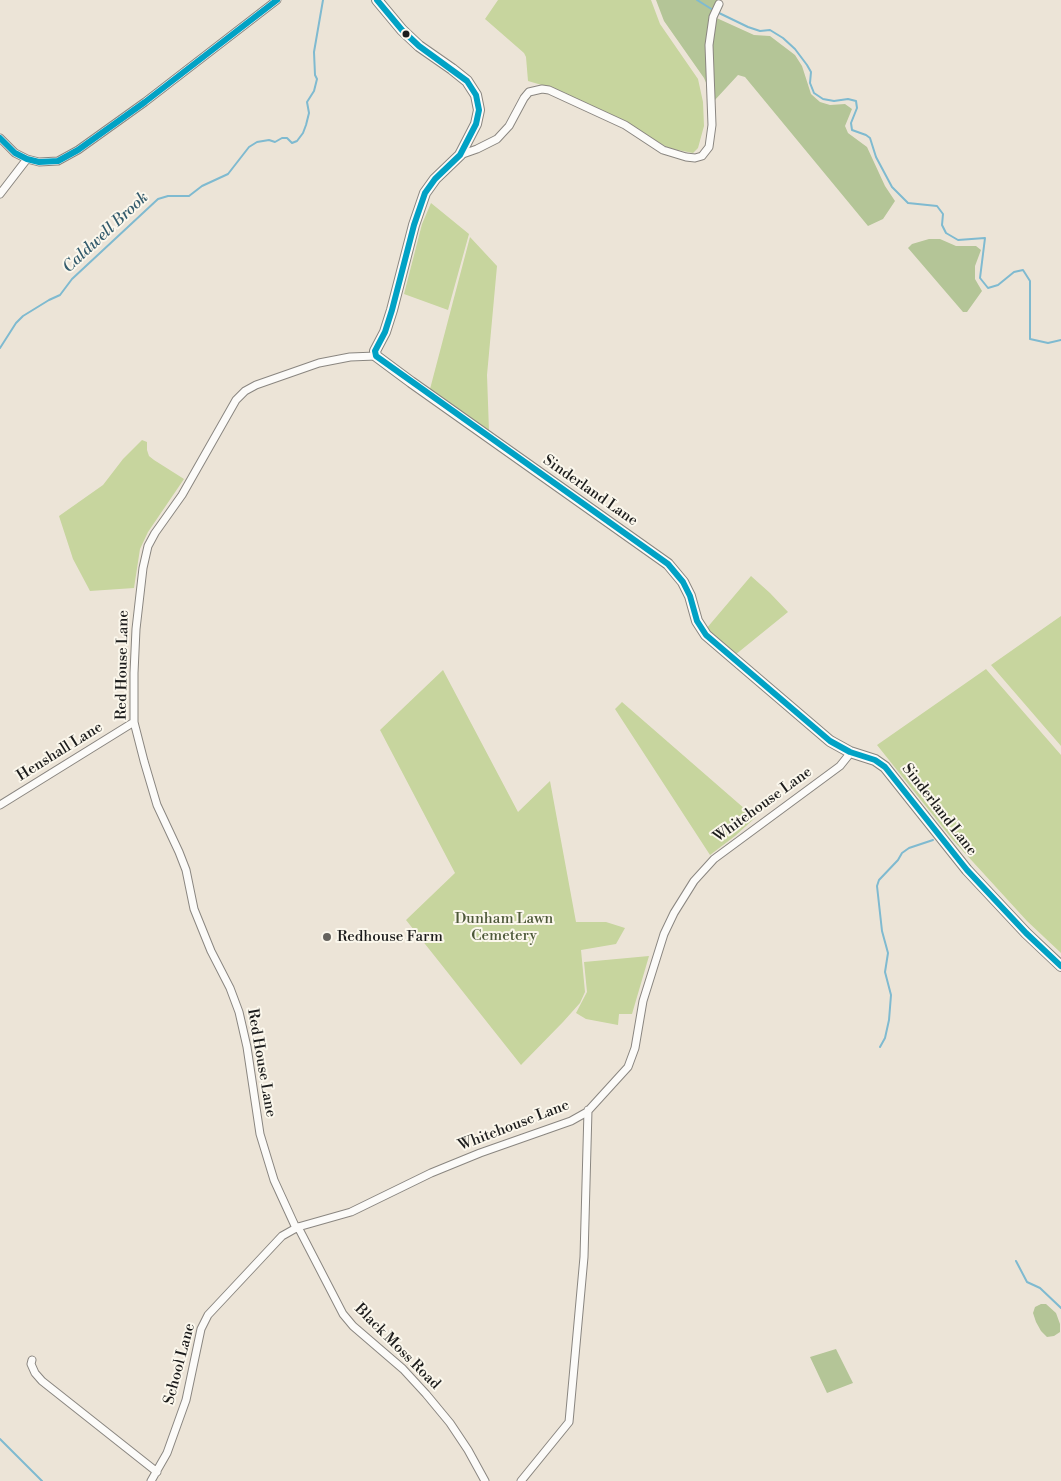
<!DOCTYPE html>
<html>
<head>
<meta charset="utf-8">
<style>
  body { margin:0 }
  canvas { display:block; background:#ece4d7 }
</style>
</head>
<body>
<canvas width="1061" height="1481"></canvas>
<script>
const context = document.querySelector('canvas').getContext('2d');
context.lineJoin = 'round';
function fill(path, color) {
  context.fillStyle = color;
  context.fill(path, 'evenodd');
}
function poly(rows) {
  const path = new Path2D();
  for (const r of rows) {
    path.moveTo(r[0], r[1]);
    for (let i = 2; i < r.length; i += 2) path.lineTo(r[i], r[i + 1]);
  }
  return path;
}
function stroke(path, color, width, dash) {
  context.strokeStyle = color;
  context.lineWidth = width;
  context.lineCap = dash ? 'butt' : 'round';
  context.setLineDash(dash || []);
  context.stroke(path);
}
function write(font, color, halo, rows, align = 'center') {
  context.font = font + ' "Libre Bodoni",serif';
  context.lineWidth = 4;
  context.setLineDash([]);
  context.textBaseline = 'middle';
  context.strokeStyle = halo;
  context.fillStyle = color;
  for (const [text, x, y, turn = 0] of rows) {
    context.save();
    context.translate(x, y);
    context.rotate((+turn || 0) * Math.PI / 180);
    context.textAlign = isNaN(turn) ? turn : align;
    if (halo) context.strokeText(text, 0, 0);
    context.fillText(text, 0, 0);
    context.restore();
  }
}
fill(poly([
  [498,0,651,0,660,24,698,79,703,102,704,126,698,148,693,153,668,148,622,120,552,88,528,81,526,57,524,53,485,19],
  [431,203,469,234,448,310,404,294,422,224],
  [470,237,497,266,487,375,489,431,430,389],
  [142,440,147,442,147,450,149,456,154,460,184,479,148,532,140,549,134,588,90,591,73,559,59,516,103,485,123,459],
  [751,576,770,593,788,612,735,655,706,629],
  [1061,616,1061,746,991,665],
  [986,669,1061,755,1061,953,1027,921,952,839,877,745],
  [443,670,518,812,550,781,576,922,606,922,625,928,616,944,581,950,585,992,580,1003,563,1022,521,1065,406,920,455,873,380,730],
  [622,702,753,816,756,817,735,836,710,855,615,709],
  [649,956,632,1014,619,1014,618,1025,586,1019,576,1013,587,992,584,962]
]), '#c7d59e');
fill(poly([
  [656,0,718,0,710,15,754,35,770,36,795,55,802,66,811,94,820,102,830,105,845,104,852,109,845,126,848,133,867,147,885,186,895,201,883,219,868,226,745,77,738,75,714,101,704,78,664,21],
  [929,239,940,239,956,246,976,246,981,250,975,266,975,279,982,291,967,312,963,312,908,248,912,244],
  [1041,1304,1046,1304,1056,1313,1060,1324,1060,1332,1054,1336,1047,1337,1041,1331,1036,1322,1033,1313,1035,1307],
  [836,1349,853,1383,827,1393,810,1357]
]), '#b4c597');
stroke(poly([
  [697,0,713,10],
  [717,12,748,27,760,31,770,30,783,38,795,49,807,65,811,72,810,83,814,93,823,99,834,101,848,99,856,101,857,108,851,123,852,130,866,135,870,138,876,157,892,187,908,203,937,206,943,214,942,225,946,233,958,240,985,238,980,278,988,288,998,285,1014,272,1023,270,1030,281,1030,339,1048,343,1061,340],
  [0,348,16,323,23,316,49,300,60,295,72,279,158,199,168,196,189,196,202,186,228,174,249,147,257,142,269,140,275,142,282,138,287,138,292,143,297,141,303,133,306,125,309,113,307,102,314,91,317,79,315,75,314,52,323,0],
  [880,1047,885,1038,889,1020,891,995,885,972,888,953,882,931,877,886,879,880,898,860,902,853,909,848,933,840],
  [1016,1261,1027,1282,1040,1288,1061,1308],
  [0,1439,42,1481]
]), '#7fbad0', 2);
const street = poly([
  [0,138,15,153,27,159,39,162,58,161,78,150,145,102,277,0],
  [460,155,477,149,497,139,509,126,524,98,529,92,542,89,549,90,625,125,663,150,686,157,695,158,702,156,709,147,712,125,709,45,713,17,719,4],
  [0,194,27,159],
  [0,805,134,722],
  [298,1227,343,1314,353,1326,403,1369,426,1394,450,1423,468,1450,485,1481],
  [296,1228,274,1180,260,1134,247,1047,239,1012,230,988,211,951,194,909,186,870,179,852,157,805,144,761,134,722,134,673,136,629,143,568,148,546,155,533,182,495,236,400,245,391,256,385,319,363,350,357,376,356],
  [32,1360,31,1364,35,1373,42,1381,157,1472],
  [151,1481,167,1453,186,1400,201,1329,208,1315,282,1236,298,1227,351,1212,431,1173,480,1153,571,1121,587,1112,628,1067,635,1048,643,1001,664,934,674,913,694,881,714,859,840,766,848,756,850,752],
  [521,1481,569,1422,584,1257,588,1110]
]);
const secondary = poly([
  [377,0,402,30,419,46,452,69,467,81,476,95,479,110,476,124,460,155,435,179,425,193,414,225,392,310,385,332,375,351,376,356,411,382,668,564,683,582,690,596,697,621,706,635,830,741,850,752,875,760,885,767,967,870,1026,933,1061,966]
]);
stroke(street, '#8a8680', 9);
stroke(secondary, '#8a8680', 12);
stroke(street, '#fcfbf9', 7);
stroke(secondary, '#fcfbf9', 10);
stroke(poly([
  [377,0,402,30,419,46,467,81,476,95,479,110,476,124,460,155,435,179,425,193,414,225,392,310,385,332,375,351,376,356,668,564,683,582,690,596,697,621,706,635,830,741,850,752,875,760,885,767,967,870,1026,933,1061,966],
  [0,138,15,153,27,159,39,162,58,161,78,150,145,102,277,0]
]), '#01a2c5', 6);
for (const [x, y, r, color] of [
  [406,34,4.5,"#1c1c1c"],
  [327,937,5,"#65625d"]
]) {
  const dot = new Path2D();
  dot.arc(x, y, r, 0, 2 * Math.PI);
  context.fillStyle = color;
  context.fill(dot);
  stroke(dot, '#fbf7ec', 2);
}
write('15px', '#1c1c1c', '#fbf7ec', [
  ["Sinderland Lane",590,491,35],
  ["Red House Lane",123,665,-89],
  ["Henshall Lane",60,752,-32],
  ["Whitehouse Lane",763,805,-36],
  ["Sinderland Lane",939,810,52],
  ["Red House Lane",261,1063,80],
  ["Whitehouse Lane",514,1126,-21],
  ["Black Moss Road",397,1347,45],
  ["School Lane",180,1364,-75]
]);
write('15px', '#4d5839', '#fbf7ec', [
  ["Dunham Lawn",504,919],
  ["Cemetery",504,936]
]);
write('15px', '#1c1c1c', '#fbf7ec', [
  ["Redhouse Farm",337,937]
], 'left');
write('italic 16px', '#335b6c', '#fbf7ec', [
  ["Caldwell Brook",106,233,-43]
]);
</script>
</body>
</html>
